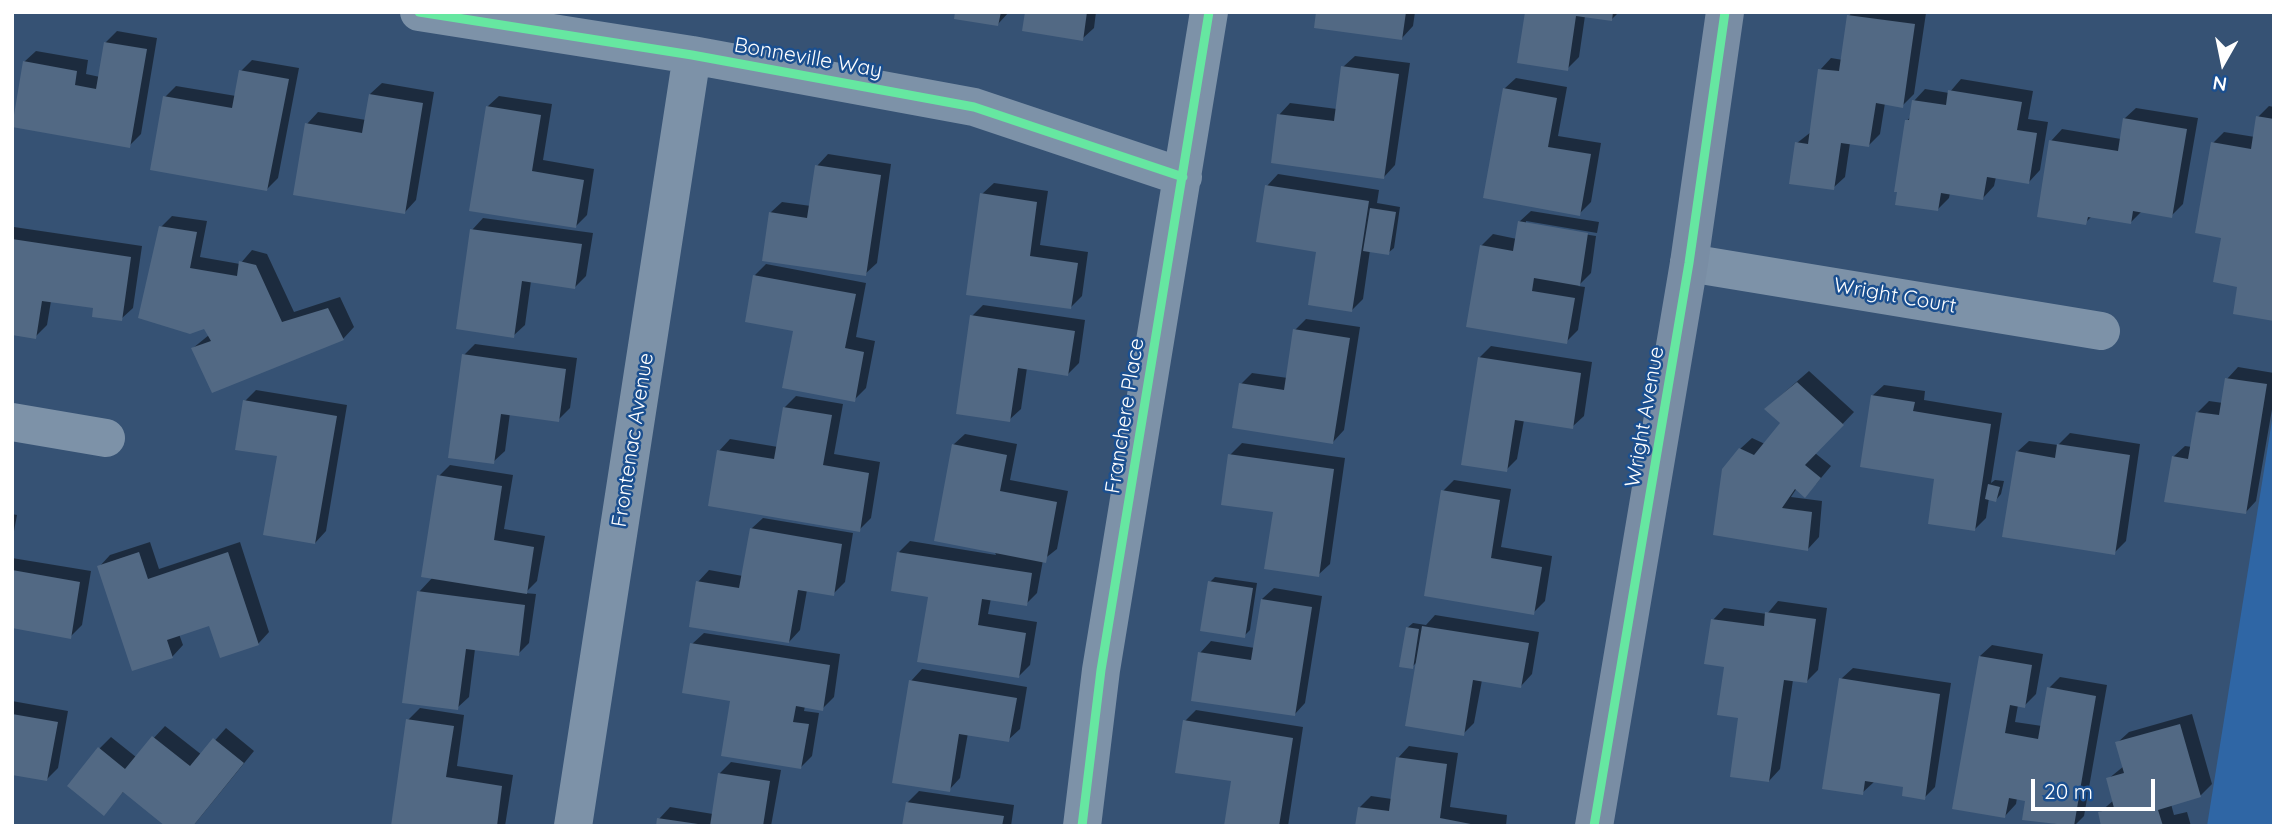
<!DOCTYPE html>
<html>
<head>
<meta charset="utf-8">
<style>
  body { margin:0 }
  #map { position:relative; width:2286px; height:838px; overflow:hidden; background:#365274; font-family:Quicksand,sans-serif }
  canvas { display:block }
  .frame { position:absolute; inset:0; border:14px solid #fff; pointer-events:none }
  .north { position:absolute; left:2188px; top:28px; width:70px; height:70px; -webkit-text-stroke:5px #1b4f8f; paint-order:stroke; rotate:189deg; font-size:19px; font-weight:700; line-height:28px; text-align:center; color:#fff }
  .north::after { content:''; display:block; margin:auto; width:24px; height:32px; background:#fff; clip-path:polygon(50% 0,100% 100%,50% 72%,0 100%) }
  .scale { position:absolute; left:2031px; top:779px; width:124px; height:32px; box-sizing:border-box; border:4px solid #fff; border-top:0; padding-left:9px; font-size:21px; line-height:24px; white-space:nowrap; color:#fff; -webkit-text-stroke:5px #1b4f8f; paint-order:stroke }
</style>
</head>
<body>
<div id="map">
<canvas width="2286" height="838"></canvas>
<div class="frame"></div>
<div class="north">N</div>
<div class="scale">20 m</div>
</div>
<script>
const context = document.querySelector('canvas').getContext('2d');
context.lineJoin = 'round';
function fill(path, color) {
  context.fillStyle = color;
  context.fill(path, 'evenodd');
}
function poly(rows) {
  const path = new Path2D();
  for (const r of rows) {
    path.moveTo(r[0], r[1]);
    for (let i = 2; i < r.length; i += 2) path.lineTo(r[i], r[i + 1]);
  }
  return path;
}
function stroke(path, color, width, dash) {
  context.strokeStyle = color;
  context.lineWidth = width;
  context.lineCap = dash ? 'butt' : 'round';
  context.setLineDash(dash || []);
  context.stroke(path);
}
function write(font, color, halo, rows, align = 'center') {
  context.font = font + ' Quicksand,sans-serif';
  context.lineWidth = 5;
  context.setLineDash([]);
  context.textBaseline = 'middle';
  context.strokeStyle = halo;
  context.fillStyle = color;
  for (const [text, x, y, turn = 0] of rows) {
    context.save();
    context.translate(x, y);
    context.rotate((+turn || 0) * Math.PI / 180);
    context.textAlign = isNaN(turn) ? turn : align;
    if (halo) context.strokeText(text, 0, 0);
    context.fillText(text, 0, 0);
    context.restore();
  }
}
fill(poly([
  [2274,408,2274,826,2207,826]
]), '#2f66a5');
fill(poly([
  [957,12,1009,12,998,24],
  [1027,12,1096,12,1094,28,1082,39],
  [1318,12,1415,12,1413,26,1402,38],
  [1527,12,1619,12,1611,20,1585,16,1579,57,1567,69],
  [1852,12,1926,13,1914,94,1902,106,1885,103,1880,134,1869,145,1850,143,1845,177,1833,188,1797,143,1811,132,1820,70,1831,58,1843,60,1849,16],
  [117,31,157,38,141,134,129,146,24,62,36,51,88,60,86,74,100,77,105,43],
  [1355,56,1410,63,1395,165,1384,177,1279,115,1290,103,1337,109,1343,67],
  [252,60,299,68,278,178,267,189,165,97,176,86,236,96,241,71],
  [1516,78,1567,87,1558,136,1601,143,1591,202,1579,214,1504,89],
  [1961,79,2033,91,2028,119,2048,122,2040,170,2029,182,1996,177,1994,186,1983,198,1950,193,1949,198,1937,210,1907,121,1911,116,1914,101,1925,89,1949,93],
  [382,83,434,92,416,200,405,212,307,124,318,112,366,120,370,94],
  [499,96,552,104,543,160,594,169,587,215,576,226,471,210,487,107],
  [2269,106,2274,107,2274,319,2239,286,2223,237,2213,143,2224,132,2255,137,2258,117],
  [2136,108,2198,118,2183,204,2171,216,2142,211,2131,222,2092,216,2085,223,2051,141,2062,129,2121,139,2124,119],
  [828,154,891,164,877,263,865,274,770,213,782,202,811,206,817,166],
  [1278,174,1379,190,1377,203,1400,207,1394,248,1388,253,1370,250,1363,299,1351,311,1318,251,1267,186],
  [994,183,1048,191,1040,245,1088,252,1082,296,1070,308,968,293,982,194],
  [1531,211,1599,222,1597,233,1526,221,1526,225,1596,236,1591,273,1578,286,1585,287,1578,330,1566,342,1481,246,1493,234,1517,239,1519,222],
  [172,216,207,221,200,257,240,264,252,250,267,254,294,312,340,297,354,327,343,339,193,348,209,335,161,227],
  [483,218,593,233,586,276,575,287,531,281,525,325,513,336,472,230],
  [14,227,142,246,133,308,121,319,95,307,51,301,47,325,35,337,12,333],
  [766,264,866,283,856,337,875,341,866,388,854,400,795,330,755,275],
  [983,305,1085,320,1079,363,1067,375,1027,368,1021,409,1009,420,972,316],
  [1306,319,1360,327,1344,430,1333,442,1241,384,1252,373,1288,378,1295,330],
  [475,344,577,358,570,408,558,420,510,413,505,451,493,462,464,355],
  [1491,346,1592,362,1584,416,1572,427,1524,420,1517,459,1506,470,1479,358],
  [2238,367,2274,373,2274,398,2256,501,2245,513,2173,457,2185,446,2192,447,2197,413,2209,401,2223,403,2227,379],
  [1809,371,1854,412,1815,453,1831,466,1816,484,1797,488,1791,497,1822,501,1819,537,1808,549,1740,449,1752,438,1765,444,1782,423,1778,398],
  [1884,385,1925,391,1924,400,2002,413,1991,483,1995,480,2004,481,2001,494,1996,500,1989,498,1986,518,1975,529,1872,396],
  [256,390,347,405,326,531,315,543,279,455,245,401],
  [796,396,843,404,834,454,880,462,871,518,859,530,719,451,730,439,778,447,784,408],
  [2070,433,2140,444,2126,541,2114,553,2017,452,2029,441,2058,445],
  [965,434,1017,444,1010,480,1068,491,1057,549,1043,560,1037,593,1026,604,991,598,988,614,1037,622,1030,665,1018,677,930,595,899,552,910,541,996,555,953,445],
  [1242,443,1345,458,1330,564,1318,575,1275,511,1230,455],
  [450,465,513,475,504,529,545,536,537,581,525,593,536,594,529,643,518,654,475,649,469,697,457,708,419,592,433,577,439,476],
  [1454,480,1511,489,1501,547,1552,556,1545,601,1533,613,1426,594,1443,491],
  [12,514,17,515,12,542],
  [763,518,853,533,845,582,833,594,807,590,800,630,789,642,698,582,709,570,743,576,751,529],
  [150,542,159,569,240,542,269,632,258,644,210,624,179,634,183,645,172,657,99,567,110,555],
  [12,558,91,571,82,625,70,637,12,626],
  [1215,577,1257,583,1250,630,1244,636,1210,582],
  [1274,588,1322,596,1305,703,1294,715,1200,653,1211,641,1255,648,1262,599],
  [1778,601,1827,608,1818,670,1807,681,1793,680,1780,769,1769,781,1740,717,1713,620,1724,608,1767,614],
  [1435,615,1539,632,1532,674,1521,686,1482,680,1474,723,1463,734,1418,661,1412,667,1407,628,1413,623,1426,625],
  [704,633,840,654,834,697,822,709,805,706,804,711,819,713,812,756,801,767,732,699,692,644],
  [1992,645,2043,654,2036,694,2024,706,2018,705,2015,722,2042,726,2049,688,2060,677,2107,685,2084,816,2074,826,2024,819,2027,799,2017,798,2016,804,2005,816,1980,656],
  [1853,668,1951,683,1935,787,1924,798,1905,785,1874,782,1862,793,1841,679],
  [922,669,1027,687,1020,729,1008,740,968,733,960,778,949,790,911,681],
  [12,701,68,711,58,768,47,779,12,773],
  [420,708,464,715,457,766,513,775,505,826,393,826,408,720],
  [1196,710,1303,727,1288,826,1226,826,1233,780,1185,721],
  [2192,714,2212,784,2201,795,2171,804,2174,815,2187,812,2191,826,2103,826,2100,812,2114,800,2108,779,2124,766,2117,743,2129,732],
  [165,726,202,755,226,728,254,751,193,826,168,826,124,791,104,814,99,749,111,737,136,757],
  [1409,746,1458,753,1450,807,1507,815,1506,826,1357,826,1360,807,1371,796,1392,799,1398,758],
  [731,762,781,770,771,826,658,826,659,819,670,807,713,814,720,773],
  [919,791,1014,805,1011,826,904,826,908,802]
]), '#0007');
fill(poly([
  [955,12,1001,12,998,26,954,19],
  [1025,12,1087,12,1083,41,1022,31],
  [1316,12,1406,12,1402,40,1314,28],
  [1525,12,1613,12,1612,21,1576,16,1568,71,1517,63],
  [1847,15,1915,24,1903,108,1876,103,1869,147,1841,143,1834,190,1789,184,1795,142,1808,144,1818,69,1839,71],
  [104,42,147,49,130,148,12,127,23,61,77,71,75,85,96,89],
  [1341,66,1399,74,1384,179,1271,163,1277,114,1334,121],
  [239,70,289,79,267,191,150,170,163,96,232,108],
  [1503,88,1557,98,1548,147,1591,154,1580,216,1483,198],
  [1948,90,2022,102,2017,130,2037,133,2029,184,1987,177,1983,200,1941,193,1938,211,1895,205,1897,192,1894,192,1905,120,1909,120,1912,100,1946,105],
  [369,94,423,103,405,214,293,195,305,123,362,133],
  [486,106,541,115,532,171,584,180,576,228,469,211],
  [2256,116,2274,119,2274,321,2233,314,2237,287,2213,282,2221,238,2195,233,2211,142,2251,149],
  [2123,118,2187,129,2172,218,2133,211,2131,224,2088,217,2086,225,2037,217,2049,140,2118,151],
  [815,165,881,175,866,276,762,261,769,212,807,218],
  [1265,185,1369,201,1352,312,1308,305,1316,252,1256,242],
  [980,193,1037,202,1030,256,1078,263,1071,309,966,295],
  [1370,208,1396,212,1389,255,1363,251],
  [1518,221,1588,233,1580,286,1534,278,1532,291,1575,298,1567,344,1466,327,1480,245,1513,251],
  [159,226,197,232,190,268,237,276,239,261,256,265,282,322,328,308,344,340,212,393,191,348,211,341,204,329,190,334,138,318],
  [470,229,582,244,575,289,522,281,514,338,456,329],
  [12,239,131,257,122,321,92,317,93,308,42,301,36,339,12,335],
  [753,275,856,294,845,348,864,352,855,402,782,388,793,331,745,322],
  [970,315,1075,331,1068,376,1018,368,1010,422,956,414],
  [1293,329,1350,338,1333,444,1232,428,1239,383,1284,390],
  [462,354,566,369,559,422,501,414,494,464,448,458],
  [1478,357,1581,373,1573,429,1515,420,1507,472,1461,465],
  [2225,378,2267,384,2246,514,2164,502,2172,456,2188,459,2196,412,2219,415],
  [1797,382,1844,425,1805,465,1821,478,1805,498,1795,489,1782,508,1812,512,1808,551,1713,535,1722,469,1739,448,1754,455,1780,423,1764,409],
  [1871,395,1915,402,1913,411,1991,424,1975,531,1928,524,1934,479,1860,467],
  [243,400,337,416,315,544,263,535,277,456,235,450],
  [783,407,832,415,823,465,869,473,860,532,708,506,717,450,774,459],
  [952,444,1007,455,1000,491,1057,502,1046,563,934,541],
  [2057,444,2130,455,2115,555,2002,537,2016,451,2055,458],
  [1228,454,1334,469,1319,577,1264,569,1273,512,1221,505],
  [437,475,502,486,494,540,534,547,527,594,421,577],
  [1988,484,2000,487,1996,502,1985,499],
  [1441,490,1500,500,1491,558,1542,567,1534,615,1424,596],
  [750,528,842,544,834,596,798,590,789,643,689,627,696,581,739,588],
  [139,552,148,579,228,552,259,645,220,658,209,626,167,640,173,658,132,671,97,566],
  [897,552,1032,573,1027,606,982,599,978,625,1026,633,1019,678,917,662,928,597,891,591],
  [12,570,80,582,71,639,12,628],
  [1208,581,1253,588,1245,638,1200,631],
  [417,591,525,605,519,656,466,649,458,710,402,703],
  [1261,599,1312,607,1295,716,1191,701,1198,652,1251,660],
  [1765,612,1816,619,1807,683,1784,680,1769,782,1730,777,1738,718,1717,715,1724,667,1704,664,1711,619,1764,626],
  [1422,626,1529,643,1521,688,1473,680,1464,736,1405,726],
  [1406,627,1419,629,1413,669,1399,667],
  [690,643,830,665,823,711,796,706,793,722,809,724,801,769,721,756,730,701,682,693],
  [1979,656,2032,665,2025,708,2010,705,2005,733,2038,739,2047,687,2096,696,2074,826,2022,820,2025,801,2009,798,2005,818,1952,809],
  [1839,678,1940,694,1925,800,1902,796,1903,787,1865,781,1863,795,1822,789],
  [909,680,1017,698,1009,742,959,734,950,792,892,783],
  [12,714,58,722,47,781,12,775],
  [406,719,454,726,446,777,502,786,497,826,391,826],
  [1183,720,1293,738,1279,826,1224,826,1231,781,1175,773],
  [2180,724,2201,797,2158,810,2163,826,2101,826,2098,812,2114,808,2106,778,2124,773,2115,742],
  [152,736,190,766,213,738,244,763,193,826,165,826,123,792,104,816,67,786,98,747,125,769],
  [1396,757,1447,764,1440,818,1481,826,1355,826,1358,807,1389,811],
  [718,773,770,781,763,826,710,826],
  [906,802,1004,816,1002,826,902,826],
  [657,818,698,824,698,826,656,826]
]), '#526984');
stroke(poly([
  [419,12,692,55,974,107,1183,177],
  [1689,263,2101,331],
  [12,422,106,438],
  [573,826,692,55],
  [1082,826,1101,670,1209,12]
]), '#7d92a8', 38);
stroke(poly([
  [1594,826,1689,263,1725,12]
]), '#798da4', 38);
stroke(poly([
  [419,12,692,55,974,107,1183,177],
  [1082,826,1101,670,1209,12],
  [1594,826,1689,263,1725,12]
]), '#66e7a1', 9);
write('21px', '#fff', '#1b4f8f', [
  ["Bonneville Way",808,58,10],
  ["Wright Court",1895,296,10],
  ["Franchere Place",1125,416,-81],
  ["Wright Avenue",1645,417,-80],
  ["Frontenac Avenue",633,440,-81]
]);
</script>
</body>
</html>
